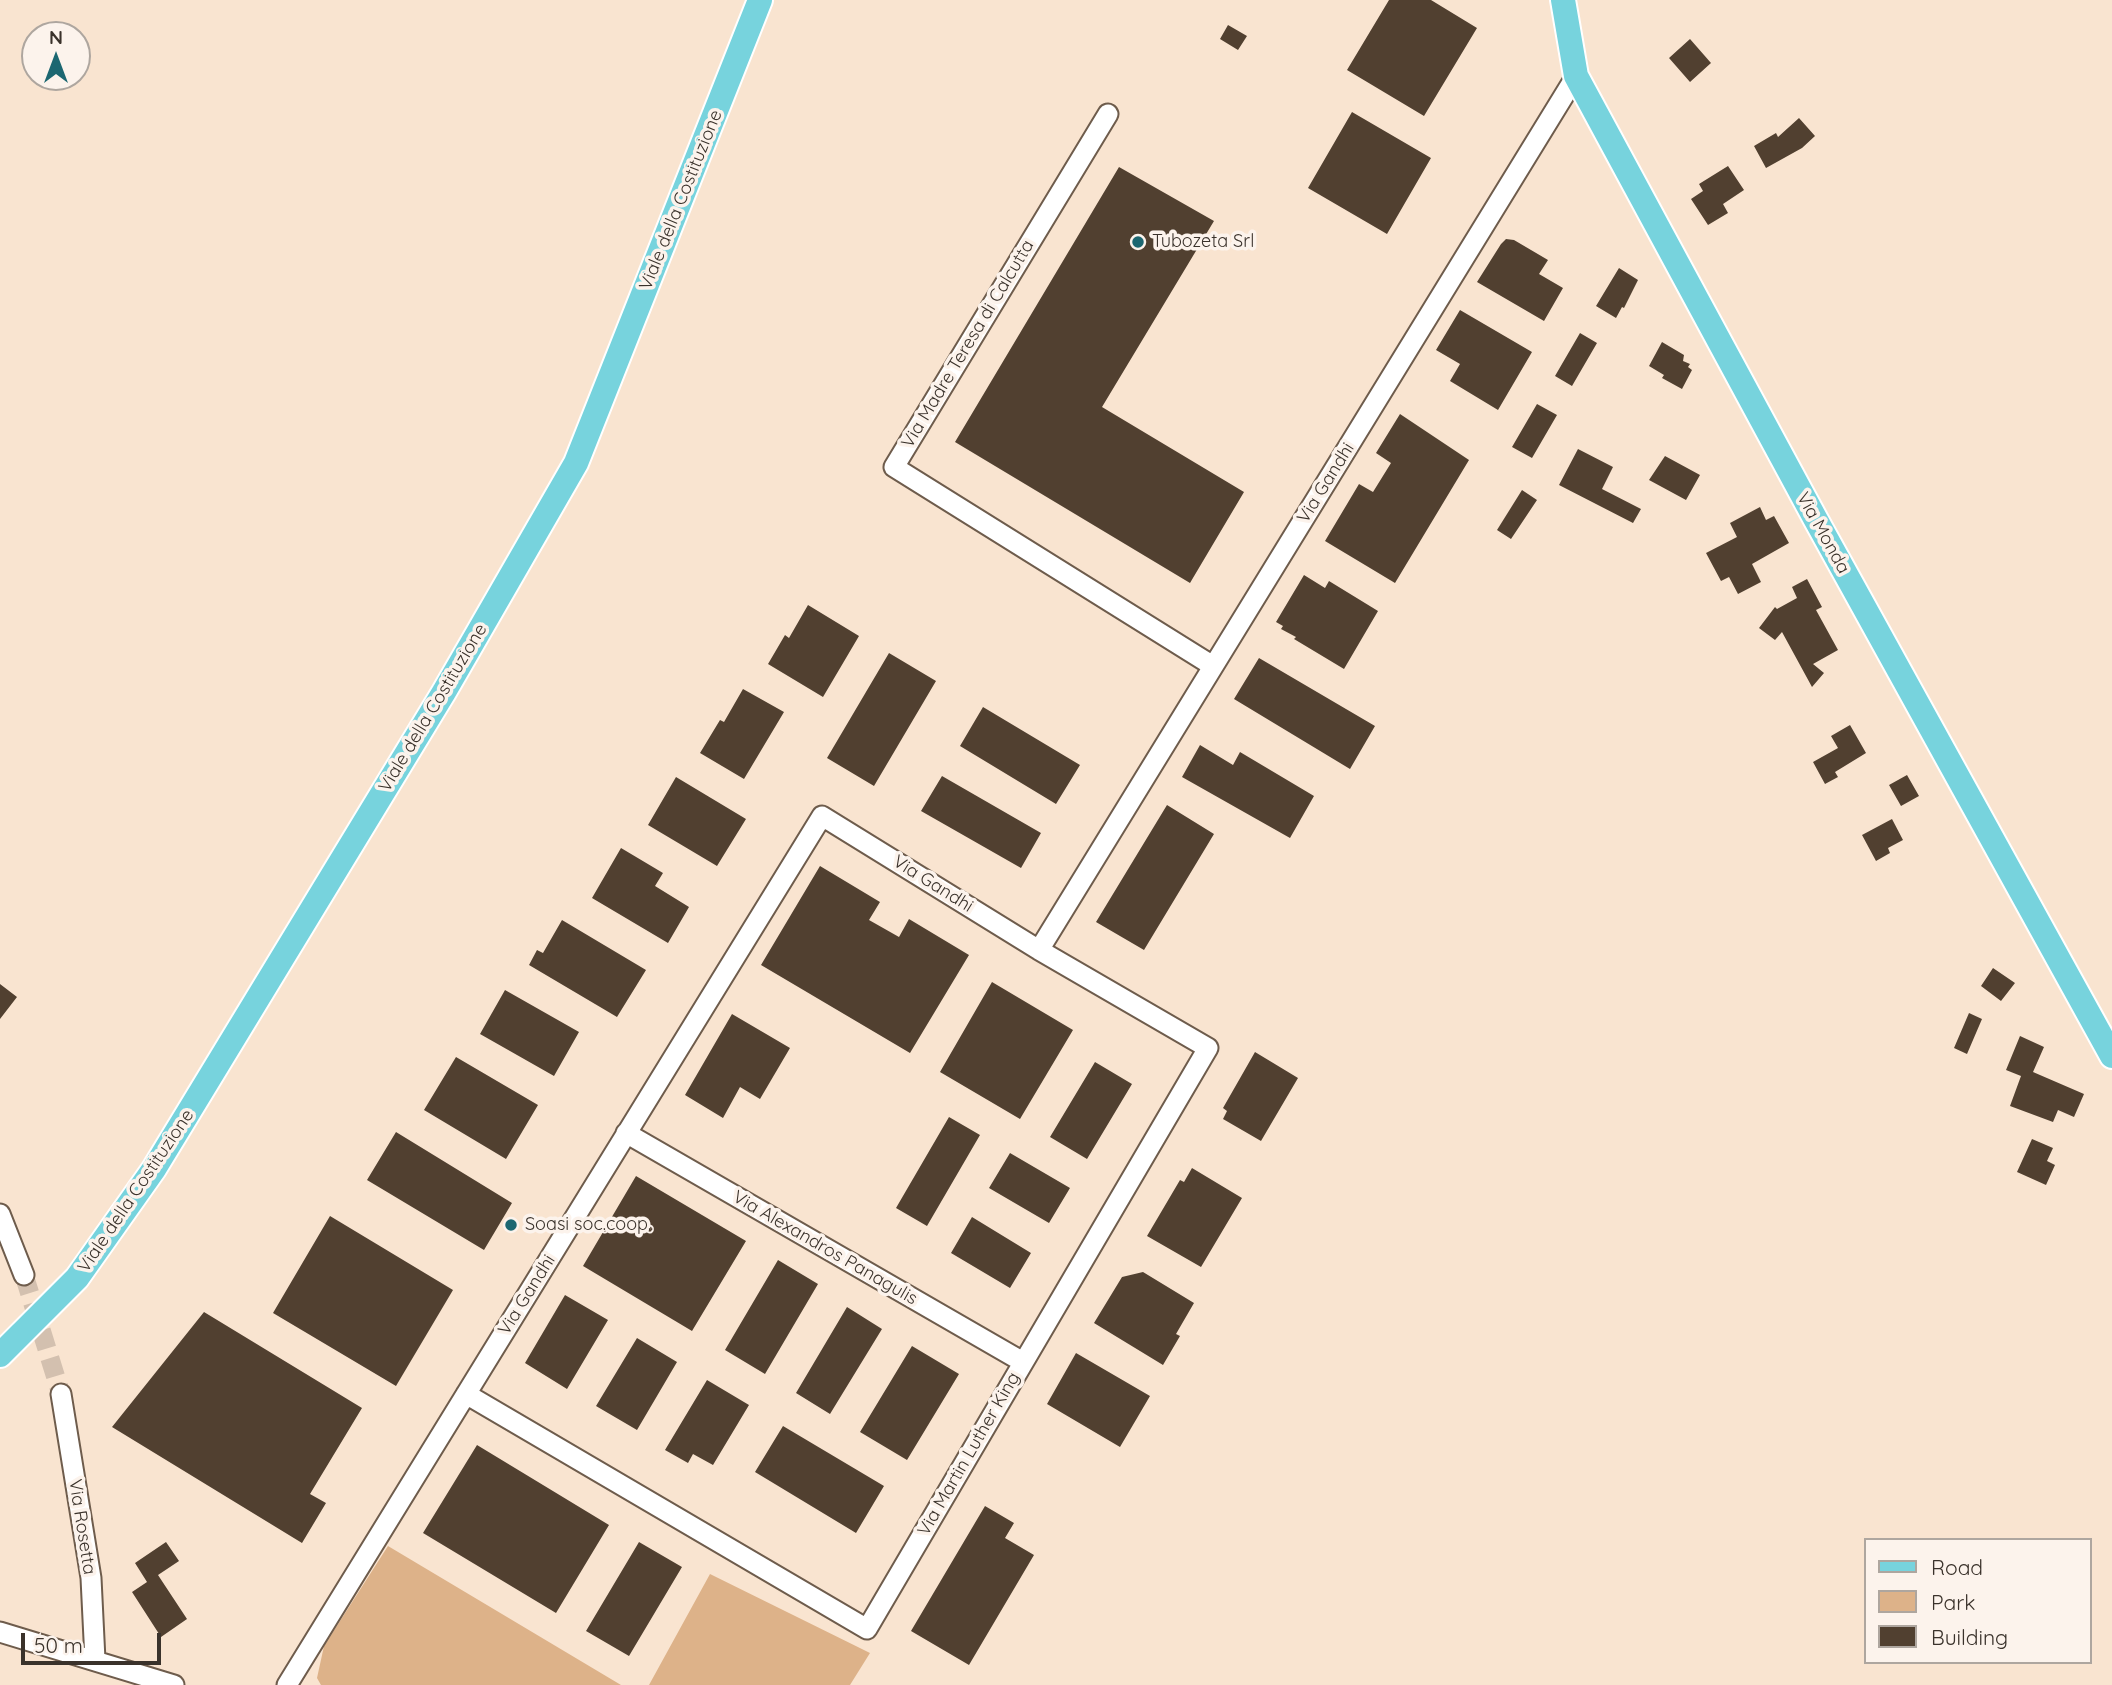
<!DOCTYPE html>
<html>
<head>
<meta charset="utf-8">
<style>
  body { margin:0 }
  #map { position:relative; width:2112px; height:1685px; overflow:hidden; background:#f9e4d0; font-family:Quicksand,sans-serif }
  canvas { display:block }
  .legend { position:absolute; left:1864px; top:1538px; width:228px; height:126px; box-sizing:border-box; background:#fcf3ec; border:2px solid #aea69f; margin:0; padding:9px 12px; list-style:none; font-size:21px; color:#3a322b }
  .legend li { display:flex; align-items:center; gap:14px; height:35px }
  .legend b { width:35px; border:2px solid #aea69f }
  .north { position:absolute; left:21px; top:21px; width:70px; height:70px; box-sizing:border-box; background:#fcf3ec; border:2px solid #aea69f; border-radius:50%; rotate:0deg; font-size:19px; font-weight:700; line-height:28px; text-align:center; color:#3a322b }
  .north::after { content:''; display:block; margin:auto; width:24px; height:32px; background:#1c6771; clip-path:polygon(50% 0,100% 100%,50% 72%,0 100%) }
  .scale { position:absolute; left:21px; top:1633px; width:140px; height:32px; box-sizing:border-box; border:4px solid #3a322b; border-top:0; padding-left:9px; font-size:21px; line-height:24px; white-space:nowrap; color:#3a322b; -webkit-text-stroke:5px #fcf3ec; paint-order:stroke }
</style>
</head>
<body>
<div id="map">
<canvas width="2112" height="1685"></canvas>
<ul class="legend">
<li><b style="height:9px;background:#77d3dd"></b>Road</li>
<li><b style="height:19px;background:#ddb289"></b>Park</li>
<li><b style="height:19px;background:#514030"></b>Building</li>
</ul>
<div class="north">N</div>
<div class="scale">50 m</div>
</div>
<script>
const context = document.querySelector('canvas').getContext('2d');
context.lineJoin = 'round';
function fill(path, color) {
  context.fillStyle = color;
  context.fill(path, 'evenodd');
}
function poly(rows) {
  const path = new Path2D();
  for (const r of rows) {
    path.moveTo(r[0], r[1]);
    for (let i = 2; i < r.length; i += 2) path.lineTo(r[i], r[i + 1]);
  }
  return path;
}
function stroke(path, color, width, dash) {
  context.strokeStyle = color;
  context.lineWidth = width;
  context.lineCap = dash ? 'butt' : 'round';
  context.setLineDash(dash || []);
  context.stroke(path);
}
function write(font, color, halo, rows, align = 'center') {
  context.font = font + ' Quicksand,sans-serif';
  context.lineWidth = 7;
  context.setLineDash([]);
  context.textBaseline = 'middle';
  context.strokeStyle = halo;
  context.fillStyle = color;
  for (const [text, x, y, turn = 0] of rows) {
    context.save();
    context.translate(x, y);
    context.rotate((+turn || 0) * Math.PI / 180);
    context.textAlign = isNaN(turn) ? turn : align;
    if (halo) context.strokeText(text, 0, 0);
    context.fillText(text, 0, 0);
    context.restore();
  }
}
fill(poly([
  [388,1546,621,1685,321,1685,317,1678,324,1646],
  [710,1574,870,1653,850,1685,649,1685]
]), '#ddb289');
fill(poly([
  [1389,0,1431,0,1477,28,1424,116,1347,70],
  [1228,25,1247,36,1238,50,1220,39],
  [1690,39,1711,63,1690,82,1669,58],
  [1352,112,1431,158,1387,234,1308,188],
  [1799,118,1815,136,1802,148,1766,168,1754,146,1776,133,1778,137],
  [1728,166,1744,190,1723,204,1728,213,1708,225,1691,199,1703,191,1699,184],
  [1119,167,1214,221,1102,407,1244,492,1190,583,955,442],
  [1506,239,1514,240,1548,260,1539,274,1563,288,1544,321,1477,282,1501,244],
  [1619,268,1638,280,1624,308,1622,307,1616,318,1596,306],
  [1460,310,1532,352,1498,410,1450,381,1460,364,1436,350],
  [1580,333,1597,343,1572,386,1555,376],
  [1662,342,1684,355,1683,361,1690,364,1688,367,1692,370,1682,389,1662,378,1664,375,1649,366],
  [1537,404,1557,415,1532,458,1512,447],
  [1400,414,1469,460,1395,583,1325,541,1359,484,1373,492,1391,463,1376,453],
  [1578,449,1613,467,1602,489,1641,509,1633,523,1559,485],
  [1665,456,1700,475,1686,500,1649,480],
  [1522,490,1537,500,1511,539,1497,530],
  [1760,507,1766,520,1774,516,1789,543,1752,564,1761,582,1738,594,1729,577,1721,581,1706,553,1737,537,1730,523],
  [1304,575,1325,588,1329,581,1378,611,1344,669,1294,639,1296,637,1281,629,1283,626,1276,622],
  [1807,579,1822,607,1816,610,1838,650,1813,664,1824,673,1812,687,1782,632,1775,640,1759,628,1775,607,1777,609,1797,598,1792,587],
  [808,605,859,636,823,697,768,664,785,635,789,638],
  [889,653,936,681,874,786,827,758],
  [1259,658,1375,726,1350,769,1234,699],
  [743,689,784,712,744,779,700,753,720,720,724,722],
  [983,707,1080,765,1056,804,960,746],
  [1850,725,1866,753,1835,772,1838,777,1825,784,1813,762,1838,748,1831,736],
  [1200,745,1233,765,1240,752,1314,796,1290,838,1182,777],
  [1907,775,1919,796,1901,806,1889,785],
  [942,776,1041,833,1021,868,921,811],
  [676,777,746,819,717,866,648,825],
  [1167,805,1214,834,1144,950,1096,922],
  [1892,819,1903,840,1888,848,1890,853,1876,861,1862,835],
  [621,848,663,873,655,886,689,907,668,943,592,898],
  [820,866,880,902,869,920,899,937,909,919,969,955,910,1053,761,965],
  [562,920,646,970,617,1017,529,965,537,950,543,953],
  [1993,968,2015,983,2001,1001,1981,986],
  [992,982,1073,1030,1020,1119,940,1072],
  [0,984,17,997,0,1019],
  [505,990,579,1032,554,1076,480,1034],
  [1969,1013,1982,1019,1967,1054,1954,1048],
  [732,1014,790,1048,760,1099,740,1087,723,1118,685,1095],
  [2020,1036,2044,1047,2033,1072,2084,1094,2074,1117,2058,1110,2053,1122,2010,1106,2021,1076,2006,1070],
  [1255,1052,1298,1078,1261,1141,1223,1119,1227,1111,1223,1108],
  [456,1057,538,1105,506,1159,424,1110],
  [1095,1062,1132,1084,1087,1159,1050,1137],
  [949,1117,980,1135,927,1226,896,1208],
  [396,1132,512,1203,484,1250,367,1180],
  [2032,1139,2053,1148,2047,1161,2055,1165,2046,1185,2017,1172],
  [1010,1153,1070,1188,1049,1223,989,1188],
  [1192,1168,1242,1198,1201,1267,1147,1236,1180,1180,1184,1182],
  [636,1176,746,1241,692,1331,583,1266],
  [330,1216,453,1290,396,1386,273,1313],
  [972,1217,1031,1253,1010,1288,951,1253],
  [778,1260,818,1284,765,1374,725,1350],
  [1143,1272,1194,1303,1176,1334,1180,1336,1163,1365,1094,1323,1122,1277],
  [565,1295,608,1320,567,1389,525,1363],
  [847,1307,882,1329,830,1414,796,1393],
  [204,1312,362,1408,310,1494,326,1503,302,1543,112,1427],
  [637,1338,677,1362,637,1430,596,1406],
  [912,1346,959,1374,907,1460,860,1432],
  [1076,1353,1150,1396,1120,1447,1047,1404],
  [707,1380,749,1405,713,1465,693,1454,688,1463,665,1450],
  [783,1426,884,1486,856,1533,755,1472],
  [477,1445,609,1525,556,1613,423,1533],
  [985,1506,1014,1523,1005,1538,1034,1555,969,1665,911,1631],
  [166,1542,179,1561,158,1575,187,1619,161,1637,132,1592,147,1582,135,1563],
  [639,1542,682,1567,629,1656,586,1631]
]), '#514030');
stroke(poly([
  [24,1275,61,1394]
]), '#d3c0af', 19, [19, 10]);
const minor = poly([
  [1108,114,894,467,1213,666],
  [626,1133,1023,1362],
  [0,1214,24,1275],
  [61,1394,91,1578,95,1660],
  [466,1394,867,1629,1208,1048,1039,950],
  [0,1632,174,1685],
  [287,1685,822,816,1039,950,1576,76]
]);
const major = poly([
  [1563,0,1576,76,1816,520,2112,1056],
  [0,1355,77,1278,154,1169,444,692,576,463,760,0]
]);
stroke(minor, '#6e5c4c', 23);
stroke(major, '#fff', 28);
stroke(minor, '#fff', 19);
stroke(major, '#77d3dd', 24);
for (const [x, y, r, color] of [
  [1138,242,7,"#1c6771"],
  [511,1225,7,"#1c6771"]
]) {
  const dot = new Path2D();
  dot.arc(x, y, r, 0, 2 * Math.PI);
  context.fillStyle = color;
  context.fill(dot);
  stroke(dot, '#fcf3ec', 2.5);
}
write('18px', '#3a322b', '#fcf3ec', [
  ["Viale della Costituzione",681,200,-68],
  ["Via Madre Teresa di Calcutta",968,344,-59],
  ["Via Gandhi",1326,483,-58],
  ["Via Monda",1823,533,61],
  ["Viale della Costituzione",433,708,-59],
  ["Via Gandhi",933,884,32],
  ["Viale della Costituzione",136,1191,-56],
  ["Via Alexandros Panagulis",825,1248,30],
  ["Via Gandhi",527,1295,-58],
  ["Via Martin Luther King",969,1454,-60],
  ["Via Rosetta",82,1527,81]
]);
write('18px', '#3a322b', '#fcf3ec', [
  ["Tubozeta Srl",1152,242],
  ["Soasi soc.coop.",525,1225]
], 'left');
</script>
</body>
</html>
